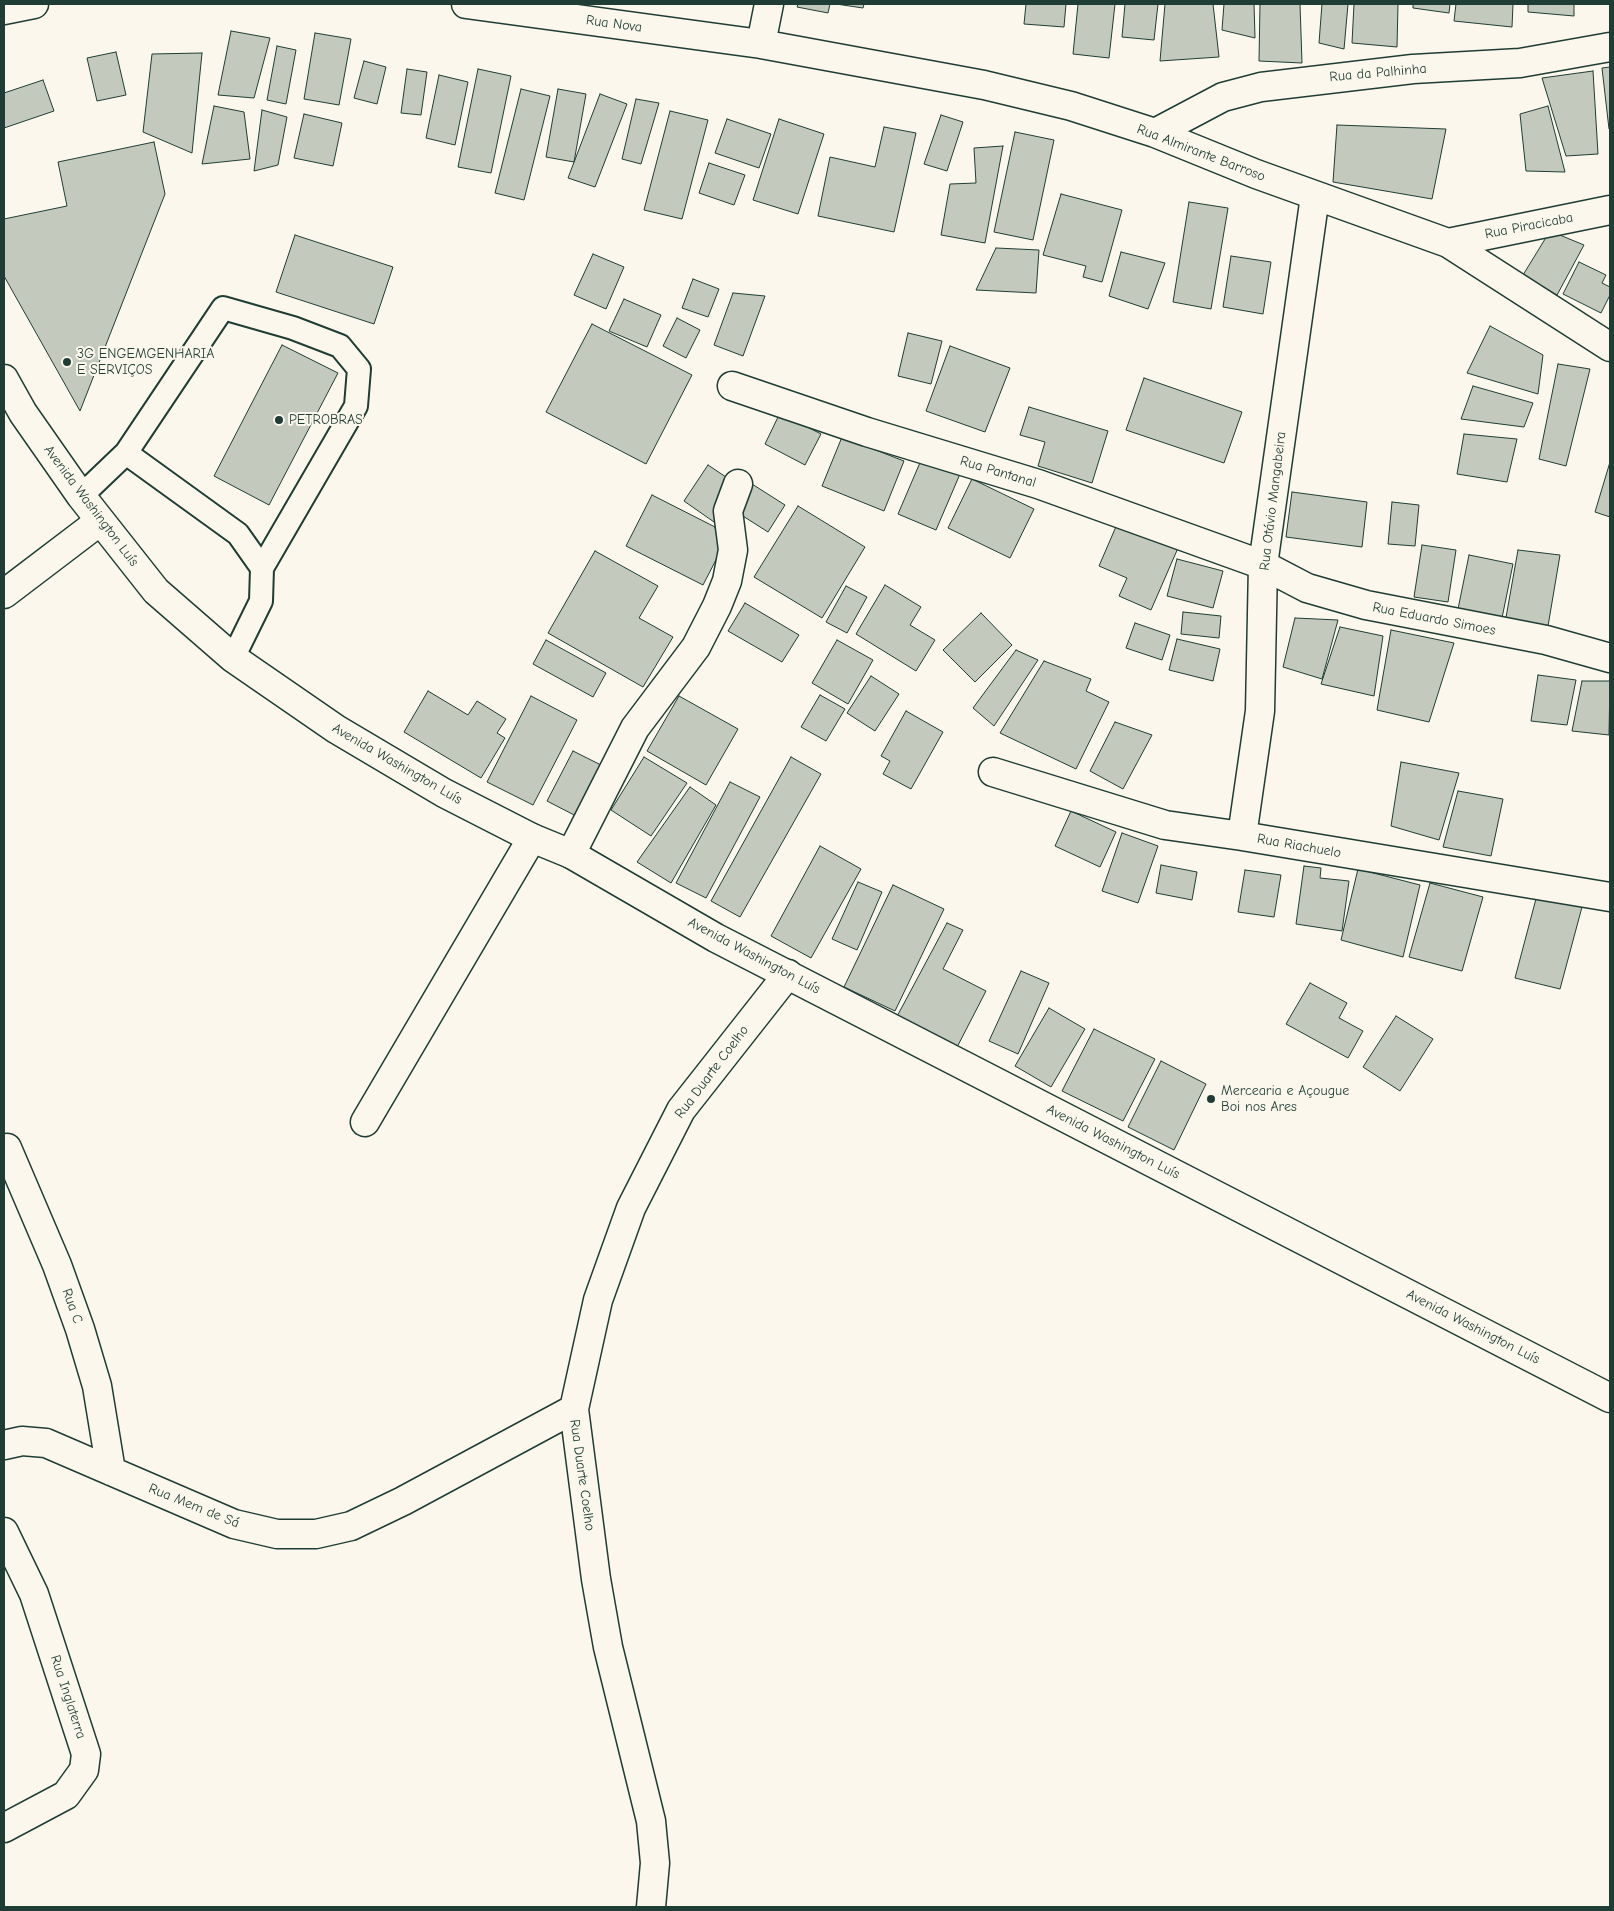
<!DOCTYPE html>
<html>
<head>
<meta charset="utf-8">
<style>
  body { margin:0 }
  #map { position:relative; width:1614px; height:1911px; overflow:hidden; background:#fbf7ec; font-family:"Comic Neue",sans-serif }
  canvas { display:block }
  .frame { position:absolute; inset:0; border:5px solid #1f3d34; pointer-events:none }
</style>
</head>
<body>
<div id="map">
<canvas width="1614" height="1911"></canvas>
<div class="frame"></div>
</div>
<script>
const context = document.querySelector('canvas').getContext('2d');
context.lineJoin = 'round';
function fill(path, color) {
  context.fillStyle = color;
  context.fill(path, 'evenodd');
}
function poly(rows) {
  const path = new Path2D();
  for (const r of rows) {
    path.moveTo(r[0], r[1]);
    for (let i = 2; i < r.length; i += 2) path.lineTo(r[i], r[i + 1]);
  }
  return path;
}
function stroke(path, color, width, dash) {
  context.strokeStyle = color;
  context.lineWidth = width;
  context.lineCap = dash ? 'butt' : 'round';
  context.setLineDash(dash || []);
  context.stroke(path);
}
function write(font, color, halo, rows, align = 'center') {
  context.font = font + ' "Comic Neue",sans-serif';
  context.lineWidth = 4;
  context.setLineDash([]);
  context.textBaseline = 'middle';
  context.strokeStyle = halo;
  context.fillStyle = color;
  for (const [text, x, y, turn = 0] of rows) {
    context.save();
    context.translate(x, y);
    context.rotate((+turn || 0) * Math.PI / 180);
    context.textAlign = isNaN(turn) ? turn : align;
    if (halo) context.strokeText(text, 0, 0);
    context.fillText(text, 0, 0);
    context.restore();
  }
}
const building = poly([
  [798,4,830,4,828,13,797,7,798,4],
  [836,4,864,4,863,8,836,4],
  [1026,4,1066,4,1064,27,1024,24,1026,4],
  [1078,4,1115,4,1109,58,1073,54,1078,4],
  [1125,4,1158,4,1154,40,1122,37,1125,4],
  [1165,4,1213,4,1219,57,1160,61,1165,4],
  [1224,4,1254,4,1255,38,1222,30,1224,4],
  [1260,4,1300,4,1302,63,1259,61,1260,4],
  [1322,4,1348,4,1344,49,1319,43,1322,4],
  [1354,4,1398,4,1397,47,1352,43,1354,4],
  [1413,4,1450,4,1449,13,1413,8,1413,4],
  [1456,4,1513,4,1512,27,1454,21,1456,4],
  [1528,4,1574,4,1574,16,1528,12,1528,4],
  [231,31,270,38,254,98,218,95,231,31],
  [315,33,351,39,339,105,304,99,315,33],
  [277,46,296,50,286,104,267,100,277,46],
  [116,52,126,95,97,101,87,58,116,52],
  [202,53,192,153,143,132,152,54,202,53],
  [364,61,386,67,377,104,354,98,364,61],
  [1610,67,1610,128,1609,129,1602,68,1610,67],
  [407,69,427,72,421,115,401,113,407,69],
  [478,69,511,76,491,173,458,167,478,69],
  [1593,71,1598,154,1566,156,1542,78,1593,71],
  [439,75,468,82,455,145,426,138,439,75],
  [43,80,54,111,4,128,4,93,43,80],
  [521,89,550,96,524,200,495,193,521,89],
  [558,89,586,94,574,162,546,157,558,89],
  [600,94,627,104,595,187,568,178,600,94],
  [636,99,659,103,641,164,622,159,636,99],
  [214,106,244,112,250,159,202,164,214,106],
  [1548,106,1565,172,1526,171,1520,114,1548,106],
  [262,110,287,117,278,165,254,171,262,110],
  [670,111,708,120,682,219,644,210,670,111],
  [304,114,342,123,333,166,294,158,304,114],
  [941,115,963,122,947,171,924,164,941,115],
  [727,119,771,134,759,168,715,153,727,119],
  [779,119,824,134,798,214,753,200,779,119],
  [1337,125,1446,129,1432,199,1333,182,1337,125],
  [884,127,916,133,894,232,818,216,830,157,875,167,884,127],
  [1015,132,1054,140,1033,240,994,232,1015,132],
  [154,142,165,194,80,411,4,276,4,219,67,206,58,162,154,142],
  [1003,146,985,243,941,235,950,184,976,183,974,148,1003,146],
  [709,163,745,175,734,205,699,193,709,163],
  [1061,194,1122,210,1102,282,1083,277,1086,266,1043,255,1061,194],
  [1189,202,1228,208,1211,309,1173,302,1189,202],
  [1550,231,1584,245,1557,295,1523,275,1550,231],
  [295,235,393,267,374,324,276,292,295,235],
  [996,248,1039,250,1036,293,976,290,996,248],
  [1121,252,1165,263,1148,309,1109,296,1121,252],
  [593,254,624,267,606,309,574,295,593,254],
  [1231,256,1271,262,1263,314,1223,307,1231,256],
  [1579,262,1606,275,1602,283,1610,287,1610,295,1601,313,1563,294,1579,262],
  [693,279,719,289,708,317,682,308,693,279],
  [733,293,765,296,743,356,714,345,733,293],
  [624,299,661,315,647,347,609,331,624,299],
  [677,318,700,330,686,358,663,346,677,318],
  [592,324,692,375,646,464,546,412,592,324],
  [1490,326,1543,355,1538,394,1467,373,1490,326],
  [908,333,942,341,931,384,898,376,908,333],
  [282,345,338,373,269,505,214,476,282,345],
  [950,346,1010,368,985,432,926,411,950,346],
  [1558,364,1590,369,1566,466,1539,459,1558,364],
  [1144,378,1242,412,1224,463,1126,430,1144,378],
  [1473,386,1533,403,1524,427,1461,419,1473,386],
  [1029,407,1108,431,1092,483,1038,466,1045,442,1020,435,1029,407],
  [780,413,821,434,805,465,765,444,780,413],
  [1464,434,1517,439,1507,482,1457,474,1464,434],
  [842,437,904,461,884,511,822,486,842,437],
  [922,458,960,474,936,530,898,514,922,458],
  [1610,462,1610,517,1595,512,1610,462],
  [708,465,729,479,714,522,684,501,708,465],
  [972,479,1034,509,1010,558,948,528,972,479],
  [752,484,785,505,768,532,735,511,752,484],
  [1292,492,1367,502,1362,547,1286,537,1292,492],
  [652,495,715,527,720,552,703,585,626,546,652,495],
  [1392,502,1419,505,1415,546,1388,544,1392,502],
  [798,506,865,547,822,618,754,577,798,506],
  [1118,522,1178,548,1151,610,1119,596,1127,578,1099,566,1118,522],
  [1422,545,1456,550,1448,602,1414,597,1422,545],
  [1518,550,1560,555,1547,632,1505,623,1518,550],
  [595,551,658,586,639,618,673,637,643,687,548,633,595,551],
  [1469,555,1513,564,1502,618,1458,609,1469,555],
  [1177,559,1223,571,1213,608,1167,596,1177,559],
  [885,585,921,607,910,625,935,640,916,671,856,634,885,585],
  [846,586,867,597,847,633,826,622,846,586],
  [745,603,799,635,782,662,728,631,745,603],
  [1183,612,1221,616,1219,638,1181,634,1183,612],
  [981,613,1012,645,975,682,943,650,981,613],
  [1295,618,1338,620,1322,679,1283,667,1295,618],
  [1135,623,1170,635,1162,660,1126,648,1135,623],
  [1340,627,1383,636,1374,696,1321,684,1340,627],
  [1391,630,1454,643,1429,722,1377,710,1391,630],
  [1177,639,1220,649,1213,681,1169,670,1177,639],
  [546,640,606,673,593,697,533,664,546,640],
  [837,640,873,660,848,704,812,683,837,640],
  [1016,650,1038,660,994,726,973,708,1016,650],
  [1044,661,1091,679,1086,691,1109,702,1076,769,1000,733,1044,661],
  [1538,675,1576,680,1567,725,1531,721,1538,675],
  [871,676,899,694,875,731,847,713,871,676],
  [1582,681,1610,681,1609,735,1572,731,1582,681],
  [428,691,468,715,477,701,506,719,497,733,505,738,481,778,404,732,428,691],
  [820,695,845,709,826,741,801,727,820,695],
  [531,696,577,720,533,805,487,782,531,696],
  [679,696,738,729,706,785,647,751,679,696],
  [906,711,943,732,911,789,883,774,890,761,881,756,906,711],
  [1115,722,1152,735,1123,789,1090,771,1115,722],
  [573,751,607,768,580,818,547,801,573,751],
  [644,757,687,783,651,836,611,810,644,757],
  [791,757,821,774,740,917,711,901,791,757],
  [1401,762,1459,773,1439,840,1391,826,1401,762],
  [730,782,760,797,706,898,676,883,730,782],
  [690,787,716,805,671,883,637,862,690,787],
  [1458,791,1503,799,1491,856,1443,847,1458,791],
  [1071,811,1116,832,1100,867,1055,846,1071,811],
  [1122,833,1158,846,1138,903,1102,891,1122,833],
  [820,846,861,869,811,958,771,936,820,846],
  [1161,865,1197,872,1192,900,1156,893,1161,865],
  [1304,866,1321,868,1320,878,1349,881,1342,931,1296,924,1304,866],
  [1358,869,1420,885,1403,957,1341,940,1358,869],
  [1245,870,1281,875,1274,917,1238,912,1245,870],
  [858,882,882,892,857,950,832,939,858,882],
  [1430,883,1483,897,1462,971,1409,957,1430,883],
  [893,885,944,909,895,1011,844,987,893,885],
  [1537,895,1582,907,1560,989,1515,978,1537,895],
  [947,923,963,930,943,969,986,991,954,1053,894,1022,947,923],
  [1021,971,1049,983,1018,1054,989,1041,1021,971],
  [1310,983,1347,1003,1339,1018,1363,1031,1348,1058,1286,1024,1310,983],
  [1049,1008,1085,1029,1051,1087,1015,1066,1049,1008],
  [1396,1016,1433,1039,1400,1091,1363,1067,1396,1016],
  [1094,1029,1155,1059,1123,1121,1062,1091,1094,1029],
  [1161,1061,1206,1084,1174,1150,1128,1127,1161,1061]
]);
fill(building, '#c4c9be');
stroke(building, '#1f3d34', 1);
const service = poly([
  [126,453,238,534,262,568,261,601,233,658],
  [81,496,126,453,223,308,293,328,340,346,359,369,356,406,262,568]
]);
const minor = poly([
  [466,4,761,44,984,85,1071,106,1155,133,1256,174,1448,243,1610,347],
  [4,10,34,4],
  [761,44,769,4],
  [1155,133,1223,97,1261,87,1413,69,1520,63,1610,47],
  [1448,243,1610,210],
  [732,386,867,432,1038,484,1263,565,1307,588,1366,605,1546,640,1610,658],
  [4,594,100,521],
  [993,772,1165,825,1242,836,1610,897],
  [1242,836,1260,711,1263,565,1315,196],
  [571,854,635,728,696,647,717,606,727,581,733,550,728,511,738,484],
  [365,1122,532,838],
  [7,1148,57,1265,80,1329,97,1386,111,1471],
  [4,1445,22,1441,46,1443,234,1524,277,1534,316,1534,351,1526,403,1501,574,1409],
  [4,1532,34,1594,86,1754,84,1770,66,1795,4,1828],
  [651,1907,655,1863,651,1821,608,1647,596,1579,574,1409,598,1300,631,1208,681,1110,788,974]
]);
const secondary = poly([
  [4,379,23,413,81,496,156,591,233,658,336,729,444,793,532,838,571,854,716,938,1610,1398]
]);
stroke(service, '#1f3d34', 26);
stroke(minor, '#1f3d34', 31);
stroke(secondary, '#1f3d34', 31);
stroke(service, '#fbf7ec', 22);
stroke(minor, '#fbf7ec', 28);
stroke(secondary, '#fbf7ec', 28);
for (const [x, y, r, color] of [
  [67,362,5,"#1f3d34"],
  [279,420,5,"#1f3d34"],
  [1211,1099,5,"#1f3d34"]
]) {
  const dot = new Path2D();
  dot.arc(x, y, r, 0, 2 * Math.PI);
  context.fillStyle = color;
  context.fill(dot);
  stroke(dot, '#fbf7ec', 2);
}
write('14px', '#1f3d34', '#fbf7ec', [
  ["Rua Nova",614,24,8],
  ["Rua da Palhinha",1378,73,-5],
  ["Rua Almirante Barroso",1201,153,21],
  ["Rua Piracicaba",1529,226,-11],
  ["Rua Pantanal",998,472,17],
  ["Rua Otávio Mangabeira",1273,501,-83],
  ["Avenida Washington Luís",91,506,53],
  ["Rua Eduardo Simoes",1434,619,11],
  ["Avenida Washington Luís",397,764,30],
  ["Rua Riachuelo",1299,846,10],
  ["Avenida Washington Luís",754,956,28],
  ["Rua Duarte Coelho",712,1072,-53],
  ["Avenida Washington Luís",1113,1142,27],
  ["Rua C",72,1306,70],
  ["Avenida Washington Luís",1473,1327,27],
  ["Rua Duarte Coelho",582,1475,82],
  ["Rua Mem de Sá",194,1506,22],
  ["Rua Inglaterra",68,1697,72]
]);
write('14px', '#1f3d34', '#fbf7ec', [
  ["3G ENGEMGENHARIA",77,354],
  ["E SERVIÇOS",77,370],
  ["PETROBRAS",289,420],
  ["Mercearia e Açougue",1221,1091],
  ["Boi nos Ares",1221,1107]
], 'left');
</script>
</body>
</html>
